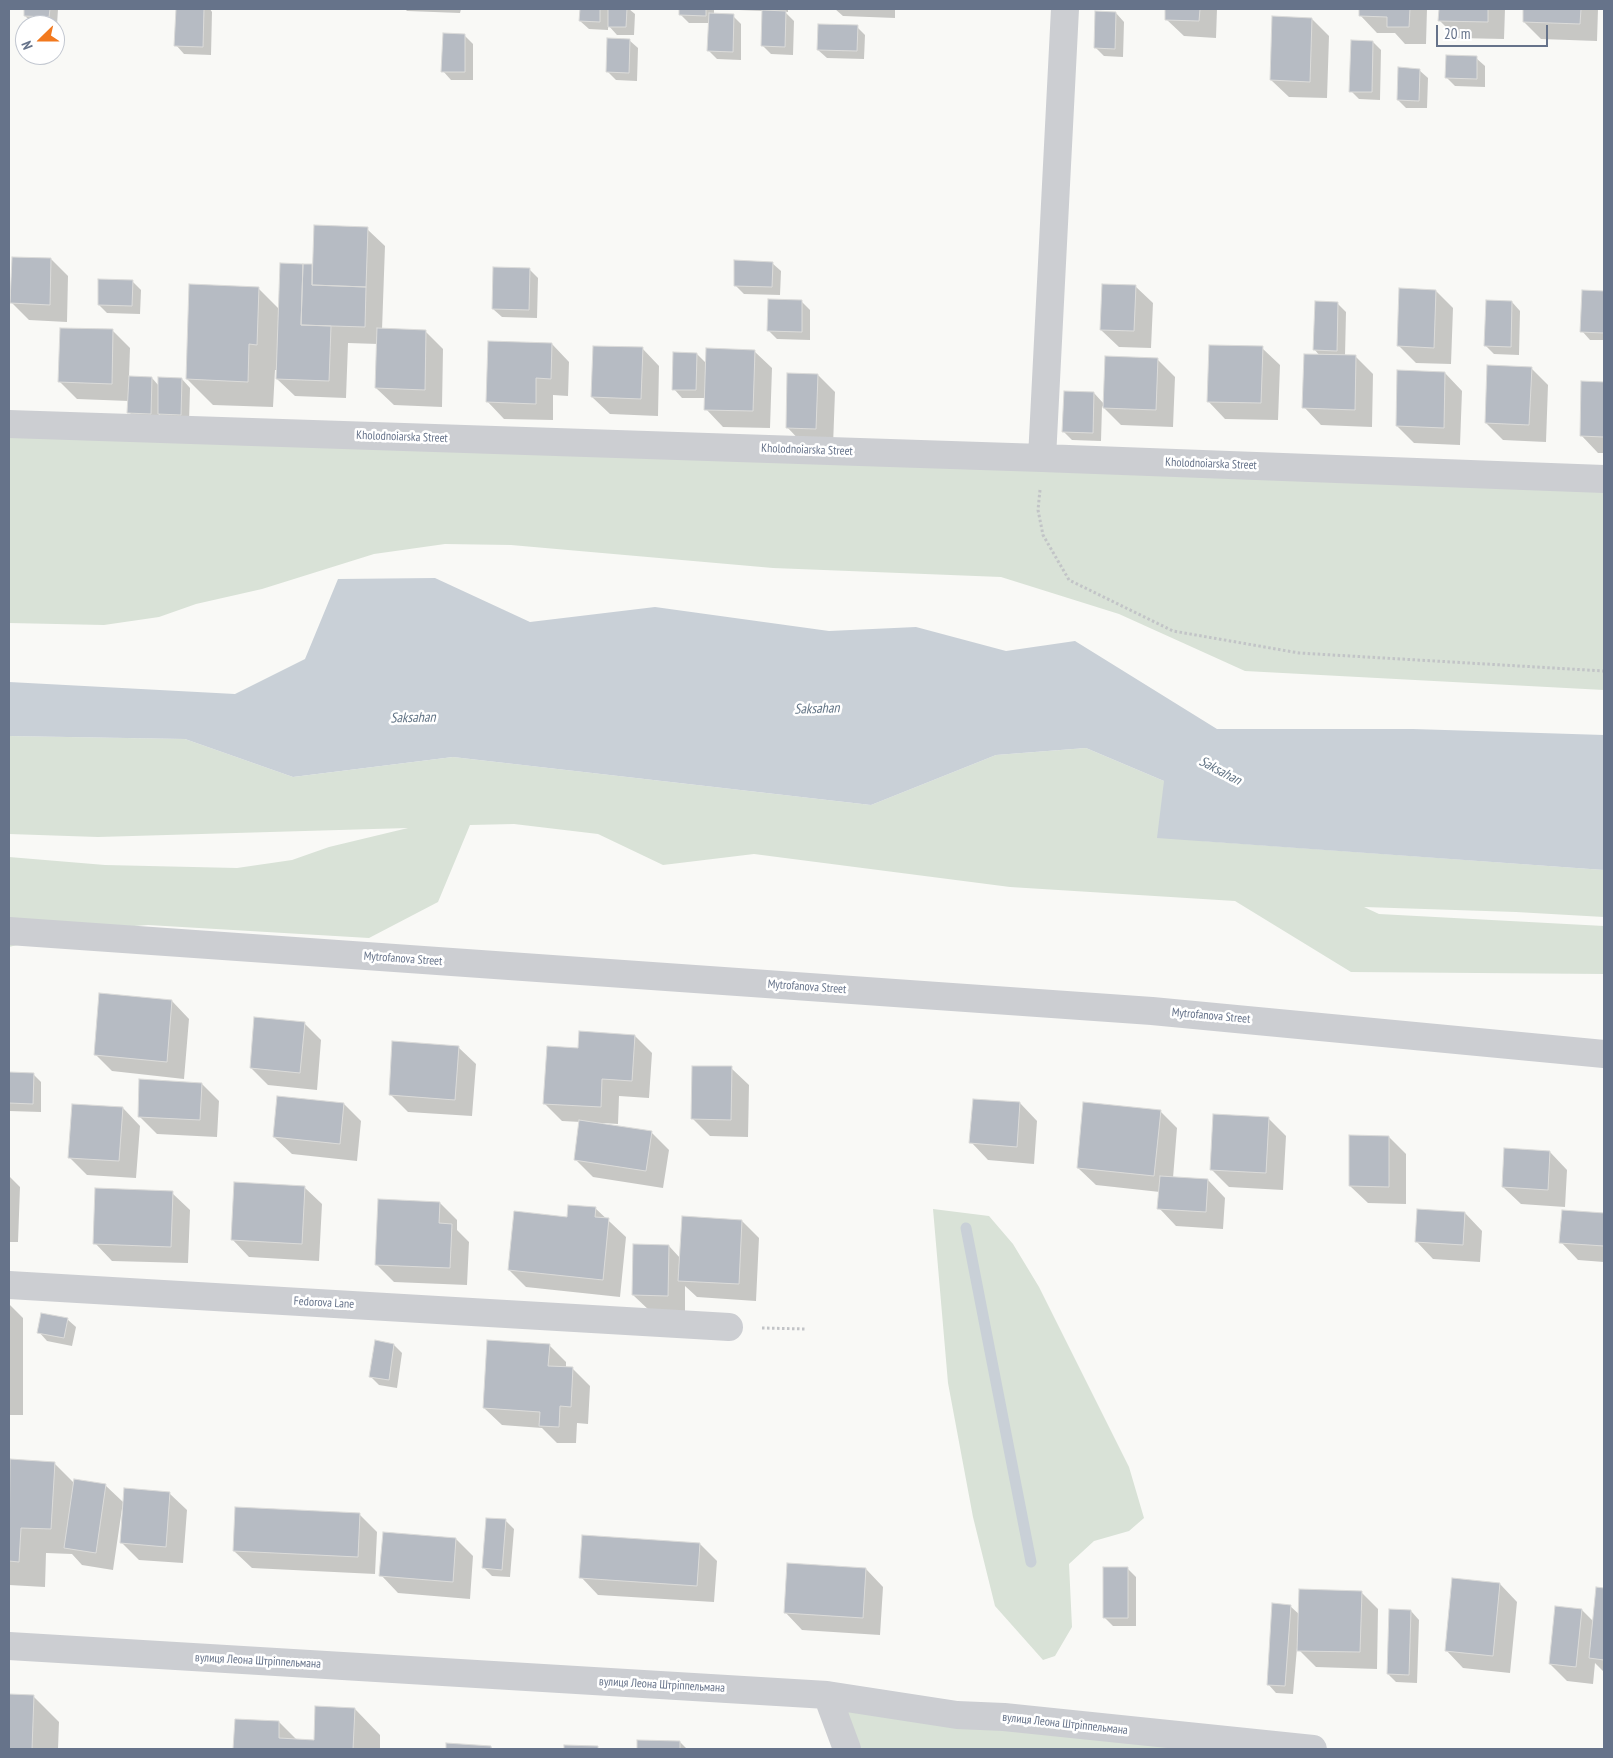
<!DOCTYPE html>
<html>
<head>
<meta charset="utf-8">
<style>
  body { margin:0 }
  #map { position:relative; width:1613px; height:1758px; overflow:hidden; background:#f9f9f6; font-family:"PT Sans Narrow",sans-serif }
  canvas { display:block }
  .frame { position:absolute; inset:0; border:10px solid #66738a; pointer-events:none }
  .north { position:absolute; left:15px; top:15px; width:50px; height:50px; box-sizing:border-box; background:#fff; border:1px solid #c2c7d0; border-radius:50%; rotate:248deg; font-size:14px; font-weight:700; line-height:20px; text-align:center; color:#66738a }
  .north::after { content:''; display:block; margin:auto; width:18px; height:22px; background:#f2791e; clip-path:polygon(50% 0,100% 100%,50% 72%,0 100%) }
  .scale { position:absolute; left:1436px; top:25px; width:112px; height:22px; box-sizing:border-box; border:2px solid #66738a; border-top:0; padding-left:6px; font-size:15px; line-height:18px; white-space:nowrap; color:#66738a; -webkit-text-stroke:4px #fff; paint-order:stroke }
</style>
</head>
<body>
<div id="map">
<canvas width="1613" height="1758"></canvas>
<div class="frame"></div>
<div class="north">N</div>
<div class="scale">20 m</div>
</div>
<script>
const context = document.querySelector('canvas').getContext('2d');
context.lineJoin = 'round';
function fill(path, color) {
  context.fillStyle = color;
  context.fill(path, 'evenodd');
}
function poly(rows) {
  const path = new Path2D();
  for (const r of rows) {
    path.moveTo(r[0], r[1]);
    for (let i = 2; i < r.length; i += 2) path.lineTo(r[i], r[i + 1]);
  }
  return path;
}
function stroke(path, color, width, dash) {
  context.strokeStyle = color;
  context.lineWidth = width;
  context.lineCap = dash ? 'butt' : 'round';
  context.setLineDash(dash || []);
  context.stroke(path);
}
function write(font, color, halo, rows, align = 'center') {
  context.font = font + ' "PT Sans Narrow",sans-serif';
  context.lineWidth = 5;
  context.setLineDash([]);
  context.textBaseline = 'middle';
  context.strokeStyle = halo;
  context.fillStyle = color;
  for (const [text, x, y, turn = 0] of rows) {
    context.save();
    context.translate(x, y);
    context.rotate((+turn || 0) * Math.PI / 180);
    context.textAlign = isNaN(turn) ? turn : align;
    if (halo) context.strokeText(text, 0, 0);
    context.fillText(text, 0, 0);
    context.restore();
  }
}
fill(poly([
  [9,424,1604,479,1604,690,1245,671,1119,614,1001,577,773,568,511,545,445,544,374,554,262,589,196,604,159,617,104,625,9,623],
  [9,736,185,739,293,777,453,757,871,805,996,755,1086,748,1164,781,1203,841,1604,870,1604,917,1516,912,1364,907,1379,914,1604,926,1604,974,1351,972,1235,901,1010,887,754,854,663,865,598,834,514,824,470,825,438,902,369,938,148,925,80,930,9,947,9,857,105,865,237,868,292,860,329,847,408,828,98,837,9,834],
  [933,1209,989,1216,1013,1244,1039,1287,1129,1467,1144,1518,1129,1531,1094,1541,1069,1564,1072,1627,1055,1656,1043,1660,995,1606,973,1517,948,1383],
  [827,1695,1220,1749,847,1749]
]), '#d9e2d7');
fill(poly([
  [435,578,530,622,655,607,829,631,916,627,1006,651,1075,641,1217,729,1413,729,1604,735,1604,870,1157,838,1164,781,1086,748,996,755,871,805,453,757,293,777,185,739,9,736,9,682,235,694,305,659,338,579]
]), '#c9d0d7');
fill(poly([
  [26,9,58,9,57,25,34,24,25,16],
  [177,9,210,9,212,12,211,55,184,54,176,45],
  [405,9,461,9,460,13,407,11],
  [581,9,629,9,635,14,634,35,617,35,608,25,608,30,589,29,580,21],
  [680,9,714,9,714,15,733,16,741,24,741,60,717,59,709,51,710,23,689,23,680,14],
  [737,9,788,9,788,12,785,12,794,21,793,55,771,54,763,46,764,11,738,10],
  [835,9,895,9,895,18,843,16],
  [1167,9,1217,9,1216,38,1184,36,1166,19],
  [1360,9,1427,9,1426,44,1405,44,1395,33,1377,33,1360,15],
  [1440,9,1505,9,1504,39,1457,38,1440,21],
  [1524,9,1598,9,1597,41,1541,39,1524,22],
  [1116,13,1124,22,1123,57,1104,56,1095,47],
  [1312,19,1329,36,1327,98,1289,97,1271,80],
  [857,27,865,35,864,59,827,58,818,50],
  [465,36,473,44,473,80,451,80,443,71],
  [629,40,638,48,637,81,616,80,608,72],
  [1373,42,1381,50,1380,100,1359,99,1351,91],
  [1476,58,1485,66,1485,87,1455,86,1447,78],
  [1419,70,1428,78,1427,108,1406,108,1398,100],
  [367,229,385,246,382,330,426,332,443,349,442,407,394,405,376,388,378,344,348,343,346,398,295,396,277,379,278,370,275,370,273,407,213,405,187,379,258,288,279,309,281,264,314,265],
  [51,259,68,276,67,322,29,320,12,303],
  [772,263,781,271,780,295,744,294,735,285],
  [530,270,538,278,537,318,502,317,493,309],
  [133,282,141,290,140,314,107,313,99,305],
  [1135,286,1153,303,1151,348,1119,347,1101,330],
  [1436,291,1453,308,1451,364,1416,363,1398,345],
  [1583,291,1604,292,1604,340,1590,340,1582,331],
  [802,302,810,310,810,340,777,339,768,330],
  [1512,302,1520,311,1519,355,1494,354,1485,345],
  [1337,303,1346,312,1345,356,1356,357,1373,374,1372,427,1321,425,1304,407,1320,356,1314,349],
  [113,331,130,348,129,377,152,378,159,386,182,379,190,388,189,423,167,422,159,414,159,421,137,420,129,412,129,401,77,399,60,382],
  [552,344,569,362,568,396,553,395,553,420,504,419,487,401],
  [642,348,659,366,658,416,610,414,592,397],
  [1262,348,1280,365,1278,420,1225,419,1208,401],
  [754,351,772,368,770,428,723,427,706,409,706,398,682,398,674,389,697,354,707,364],
  [1158,360,1175,377,1173,427,1121,425,1102,406,1101,441,1072,440,1063,431,1094,393,1104,404],
  [1531,368,1548,385,1546,442,1503,440,1486,423],
  [1445,373,1462,391,1460,445,1414,443,1397,426],
  [818,375,835,392,833,446,804,445,787,427],
  [1582,382,1604,383,1604,453,1598,453,1581,435],
  [172,1001,189,1019,184,1079,112,1071,95,1054],
  [304,1023,321,1040,317,1090,268,1085,251,1068],
  [635,1036,652,1053,649,1098,619,1096,618,1124,603,1123,603,1125,652,1133,669,1150,663,1188,593,1177,575,1159,581,1122,562,1121,544,1103,579,1049],
  [458,1047,476,1064,472,1116,408,1112,390,1094],
  [731,1068,749,1085,748,1137,710,1136,692,1118],
  [9,1073,33,1074,41,1082,41,1112,9,1111],
  [202,1084,219,1101,217,1137,157,1134,139,1116],
  [974,1100,1020,1103,1037,1121,1034,1164,988,1160,971,1142],
  [344,1104,361,1121,357,1161,292,1154,274,1137],
  [123,1108,140,1126,136,1178,87,1175,69,1157],
  [1160,1111,1177,1128,1173,1178,1208,1180,1225,1198,1223,1229,1176,1226,1159,1208,1160,1192,1096,1185,1078,1168],
  [1268,1118,1286,1136,1283,1190,1229,1187,1211,1169],
  [1389,1137,1406,1154,1406,1204,1368,1203,1350,1186],
  [1550,1152,1567,1170,1565,1207,1521,1204,1503,1187],
  [9,1176,20,1187,18,1242,9,1242],
  [304,1187,322,1204,319,1261,249,1257,232,1239],
  [172,1193,190,1210,188,1263,112,1261,95,1243],
  [440,1203,457,1220,457,1230,469,1242,467,1285,394,1282,376,1264],
  [595,1208,626,1237,620,1297,526,1287,509,1270,568,1218],
  [1563,1211,1604,1214,1604,1262,1578,1260,1561,1242],
  [1465,1213,1482,1231,1480,1262,1433,1259,1416,1241],
  [742,1221,759,1238,756,1301,697,1297,685,1286,685,1313,651,1312,633,1295,669,1246,681,1259],
  [9,1304,23,1318,23,1415,9,1415],
  [67,1319,76,1327,72,1346,47,1341,39,1332],
  [394,1345,402,1353,397,1388,379,1385,371,1377],
  [549,1345,566,1362,566,1368,573,1369,590,1386,588,1424,577,1423,576,1443,557,1443,542,1428,502,1425,484,1408],
  [11,1460,54,1463,74,1483,105,1485,123,1502,113,1570,82,1565,72,1554,46,1553,45,1587,9,1585,9,1491],
  [169,1493,187,1510,183,1563,139,1560,122,1543],
  [359,1514,377,1532,375,1574,252,1568,234,1551],
  [505,1520,514,1529,510,1577,492,1576,484,1568],
  [456,1539,473,1556,470,1599,398,1593,381,1575],
  [700,1544,717,1561,714,1602,598,1595,581,1577],
  [1127,1568,1136,1577,1136,1626,1113,1626,1105,1618],
  [866,1569,883,1587,880,1635,802,1630,785,1612],
  [1500,1584,1517,1602,1510,1673,1463,1668,1446,1650],
  [1597,1589,1604,1590,1604,1672,1595,1663,1593,1684,1567,1681,1550,1664,1582,1610,1594,1622],
  [1361,1592,1378,1609,1377,1669,1316,1667,1297,1648,1293,1694,1276,1693,1268,1684,1290,1606,1300,1615],
  [1411,1611,1419,1620,1417,1683,1396,1682,1388,1674],
  [9,1695,33,1696,59,1722,58,1749,9,1749],
  [355,1709,380,1735,380,1749,234,1749,279,1722,297,1740,315,1741],
  [638,1741,680,1742,687,1749,638,1749],
  [447,1745,491,1747,493,1749,447,1749]
]), '#0003');
stroke(poly([
  [966,1228,1031,1562]
]), '#c9d0d7', 11);
const building = poly([
  [24,9,50,9,49,17,24,16,24,9],
  [176,9,204,9,203,47,174,46,176,9],
  [580,9,600,9,600,22,579,21,580,9],
  [608,9,627,9,626,27,608,27,608,9],
  [679,9,706,9,706,16,679,15,679,9],
  [1165,9,1200,9,1199,21,1165,20,1165,9],
  [1359,9,1410,9,1409,27,1387,27,1387,17,1359,16,1359,9],
  [1439,9,1488,9,1488,22,1438,21,1439,9],
  [1523,9,1581,9,1580,24,1523,22,1523,9],
  [762,10,786,11,785,47,761,46,762,10],
  [1095,11,1116,12,1115,49,1094,48,1095,11],
  [709,13,734,14,733,52,707,51,709,13],
  [1272,16,1312,18,1310,82,1270,80,1272,16],
  [818,24,858,25,857,51,817,50,818,24],
  [443,33,465,34,465,72,441,72,443,33],
  [607,38,630,39,629,73,606,72,607,38],
  [1351,40,1373,41,1372,92,1349,92,1351,40],
  [1446,55,1477,56,1477,79,1445,78,1446,55],
  [1398,67,1420,69,1419,101,1397,100,1398,67],
  [314,225,368,227,366,287,312,285,314,225],
  [12,257,51,258,50,305,10,303,12,257],
  [734,260,773,262,772,287,734,286,734,260],
  [280,263,303,264,301,325,331,326,329,381,276,379,280,263],
  [303,264,312,264,312,285,366,287,365,327,301,325,303,264],
  [493,267,530,268,529,310,492,309,493,267],
  [98,279,133,280,132,306,98,305,98,279],
  [189,284,259,287,257,345,249,344,248,382,186,379,189,284],
  [1102,284,1136,285,1134,331,1100,330,1102,284],
  [1399,288,1436,290,1434,348,1397,346,1399,288],
  [1582,290,1604,291,1604,333,1580,332,1582,290],
  [768,299,802,300,802,332,767,331,768,299],
  [1486,300,1512,301,1511,347,1484,346,1486,300],
  [1315,301,1338,302,1337,351,1313,350,1315,301],
  [60,328,113,329,112,384,58,382,60,328],
  [377,328,426,330,425,390,375,388,377,328],
  [488,341,552,343,551,379,536,378,536,404,486,402,488,341],
  [1209,345,1263,346,1261,403,1207,402,1209,345],
  [593,346,643,347,641,399,591,397,593,346],
  [706,348,755,350,753,411,704,410,706,348],
  [673,352,697,353,696,390,672,390,673,352],
  [1304,354,1356,355,1355,410,1302,408,1304,354],
  [1105,356,1158,358,1156,410,1103,408,1105,356],
  [1487,365,1532,367,1529,425,1485,423,1487,365],
  [1397,370,1445,372,1444,428,1396,426,1397,370],
  [787,373,818,374,816,429,786,428,787,373],
  [129,376,152,377,151,414,127,413,129,376],
  [158,377,182,378,181,415,158,414,158,377],
  [1581,381,1604,382,1604,437,1580,436,1581,381],
  [1064,391,1094,392,1093,433,1062,432,1064,391],
  [99,993,172,1000,167,1062,94,1055,99,993],
  [254,1017,305,1022,300,1073,250,1068,254,1017],
  [579,1031,635,1035,632,1081,602,1079,601,1107,543,1104,547,1046,578,1048,579,1031],
  [392,1041,459,1046,455,1100,389,1095,392,1041],
  [692,1066,732,1066,731,1120,691,1119,692,1066],
  [9,1072,34,1073,33,1104,9,1103,9,1072],
  [139,1079,202,1083,200,1120,138,1117,139,1079],
  [277,1096,344,1103,340,1144,273,1137,277,1096],
  [973,1099,1020,1102,1017,1147,969,1143,973,1099],
  [1083,1102,1161,1110,1154,1176,1077,1168,1083,1102],
  [72,1104,123,1107,119,1161,68,1158,72,1104],
  [1213,1114,1269,1117,1266,1173,1210,1170,1213,1114],
  [579,1120,652,1131,646,1171,574,1160,579,1120],
  [1349,1135,1389,1136,1389,1187,1349,1186,1349,1135],
  [1504,1148,1550,1151,1548,1190,1502,1187,1504,1148],
  [1160,1176,1208,1179,1206,1212,1157,1209,1160,1176],
  [234,1182,305,1186,302,1244,231,1240,234,1182],
  [95,1188,173,1191,171,1247,93,1244,95,1188],
  [378,1199,440,1202,439,1223,452,1224,450,1268,375,1265,378,1199],
  [568,1205,596,1207,595,1217,609,1218,603,1280,508,1270,514,1211,567,1217,568,1205],
  [1417,1209,1465,1212,1463,1245,1415,1242,1417,1209],
  [1562,1210,1604,1213,1604,1246,1559,1243,1562,1210],
  [682,1216,742,1220,739,1284,678,1281,682,1216],
  [633,1244,669,1245,668,1296,632,1295,633,1244],
  [41,1313,68,1318,64,1338,37,1333,41,1313],
  [375,1340,394,1344,389,1380,369,1377,375,1340],
  [487,1340,550,1344,548,1366,573,1367,571,1407,560,1406,559,1427,539,1426,540,1412,483,1408,487,1340],
  [10,1459,55,1462,51,1529,21,1528,19,1562,9,1561,10,1459],
  [74,1479,106,1484,96,1553,64,1548,74,1479],
  [124,1488,170,1492,166,1547,120,1543,124,1488],
  [235,1507,360,1513,358,1557,233,1551,235,1507],
  [486,1518,506,1519,502,1570,482,1568,486,1518],
  [383,1532,456,1538,453,1582,379,1576,383,1532],
  [582,1535,700,1543,697,1586,579,1578,582,1535],
  [787,1563,866,1568,863,1618,784,1613,787,1563],
  [1103,1567,1128,1567,1128,1618,1103,1618,1103,1567],
  [1452,1578,1500,1583,1493,1656,1445,1651,1452,1578],
  [1596,1587,1604,1588,1604,1660,1589,1658,1596,1587],
  [1299,1589,1362,1591,1360,1652,1297,1651,1299,1589],
  [1272,1603,1291,1605,1285,1686,1267,1685,1272,1603],
  [1555,1606,1582,1609,1576,1667,1549,1664,1555,1606],
  [1389,1609,1411,1610,1409,1675,1387,1674,1389,1609],
  [9,1694,34,1695,32,1749,9,1749,9,1694],
  [315,1706,355,1708,353,1749,233,1749,235,1719,279,1721,279,1738,314,1740,315,1706],
  [637,1740,680,1741,680,1749,637,1749,637,1740],
  [446,1743,491,1746,491,1749,446,1749,446,1743],
  [564,1745,598,1746,598,1749,564,1749,564,1745]
]);
fill(building, '#b6bbc3');
stroke(building, '#dbdbd9', 1);
stroke(poly([
  [1040,490,1038,510,1043,535,1069,580,1173,631,1299,653,1604,671],
  [762,1328,806,1329]
]), '#c2c4c7', 3, [2.5, 2.5]);
stroke(poly([
  [9,424,1042,458,1604,479],
  [1042,458,1065,9],
  [9,931,1152,1011,1604,1054],
  [9,1285,729,1327],
  [9,1646,827,1695,957,1715,1004,1717,1313,1749],
  [827,1695,847,1749]
]), '#ccced2', 28);
write('12px', '#66738a', '#fff', [
  ["Kholodnoiarska Street",402,437,2],
  ["Kholodnoiarska Street",807,450,2],
  ["Kholodnoiarska Street",1211,464,2],
  ["Mytrofanova Street",403,959,4],
  ["Mytrofanova Street",807,987,4],
  ["Mytrofanova Street",1211,1016,5],
  ["Fedorova Lane",324,1303,3],
  ["вулиця Леона Штріппельмана",258,1661,3],
  ["вулиця Леона Штріппельмана",662,1685,3],
  ["вулиця Леона Штріппельмана",1065,1724,6]
]);
write('italic 14px', '#627485', '#fff', [
  ["Saksahan",817,709,-2],
  ["Saksahan",413,718,-1],
  ["Saksahan",1220,771,28]
]);
</script>
</body>
</html>
